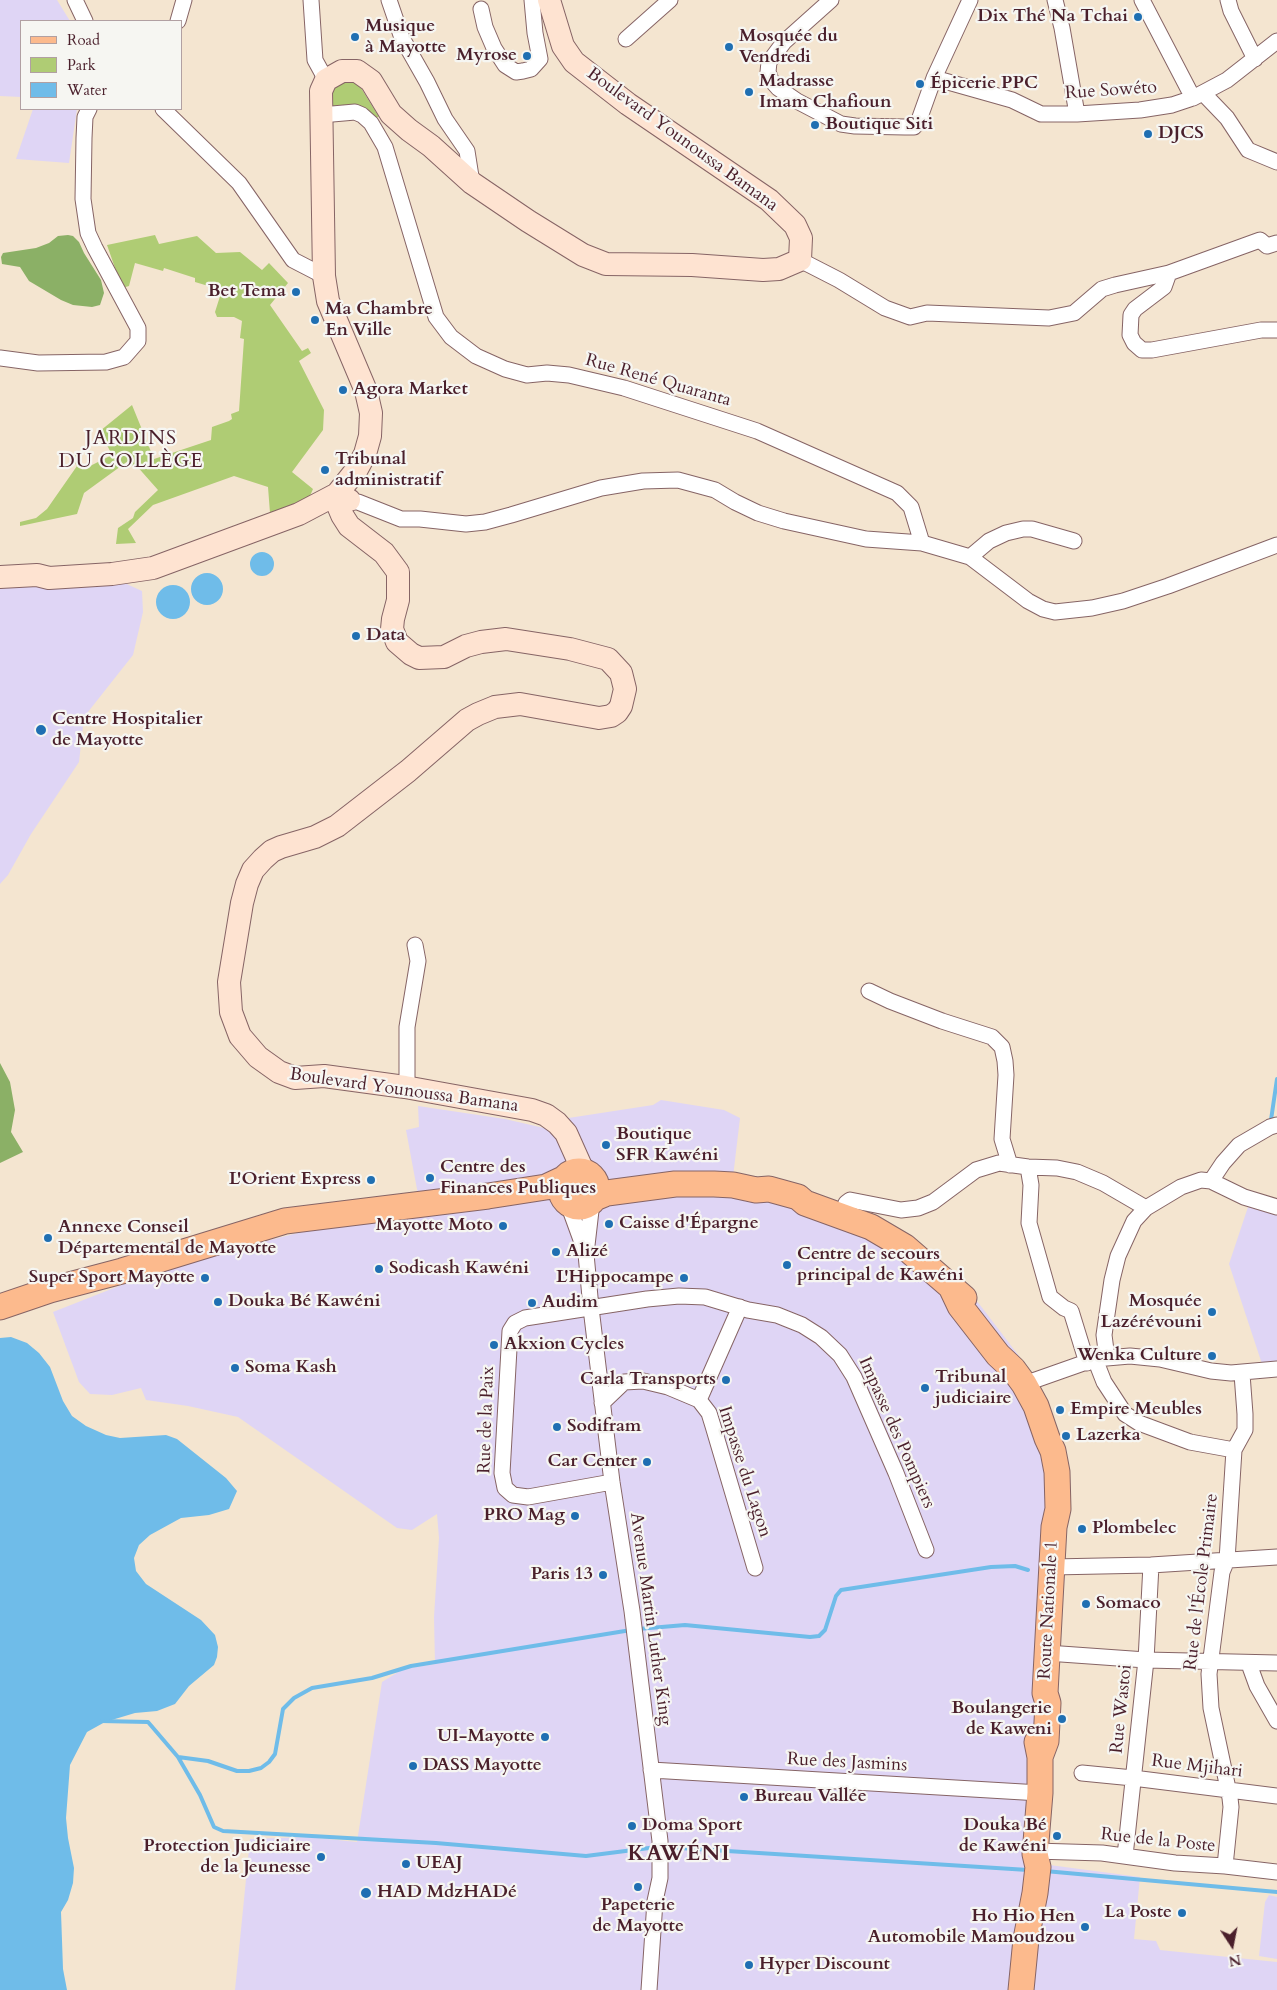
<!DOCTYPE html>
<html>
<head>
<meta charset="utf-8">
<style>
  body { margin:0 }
  #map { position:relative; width:1277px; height:1990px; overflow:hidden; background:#f4e5d0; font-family:Cardo,serif }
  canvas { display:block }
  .legend { position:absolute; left:20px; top:20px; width:162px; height:90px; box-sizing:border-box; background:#f6f6f2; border:1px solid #b1a0a2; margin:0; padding:6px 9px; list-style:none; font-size:15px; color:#4a1f2b }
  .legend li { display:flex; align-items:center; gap:10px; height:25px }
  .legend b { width:25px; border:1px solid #b1a0a2 }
  .north { position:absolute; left:1207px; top:1920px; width:50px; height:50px; -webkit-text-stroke:4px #f6f6f2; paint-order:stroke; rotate:169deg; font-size:14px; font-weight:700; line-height:20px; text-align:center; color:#4a1f2b }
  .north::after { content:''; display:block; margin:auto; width:18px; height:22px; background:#4a1f2b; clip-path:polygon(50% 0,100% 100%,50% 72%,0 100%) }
</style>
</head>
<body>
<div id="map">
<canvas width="1277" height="1990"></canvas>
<ul class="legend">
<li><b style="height:6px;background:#fcba8d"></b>Road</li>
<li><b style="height:14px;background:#afcc74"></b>Park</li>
<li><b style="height:14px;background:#6fbce9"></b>Water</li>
</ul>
<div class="north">N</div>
</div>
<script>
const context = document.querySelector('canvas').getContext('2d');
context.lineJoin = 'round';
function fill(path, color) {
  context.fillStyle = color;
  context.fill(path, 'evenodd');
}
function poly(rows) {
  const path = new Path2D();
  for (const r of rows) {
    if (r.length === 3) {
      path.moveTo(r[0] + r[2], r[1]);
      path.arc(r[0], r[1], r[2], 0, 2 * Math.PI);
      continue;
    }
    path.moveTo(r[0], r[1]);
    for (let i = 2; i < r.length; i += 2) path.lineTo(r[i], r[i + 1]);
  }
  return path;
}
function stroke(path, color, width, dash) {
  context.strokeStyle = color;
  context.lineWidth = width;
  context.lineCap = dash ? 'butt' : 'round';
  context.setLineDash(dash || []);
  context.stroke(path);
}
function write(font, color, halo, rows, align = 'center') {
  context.font = font + ' Cardo,serif';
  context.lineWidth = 4.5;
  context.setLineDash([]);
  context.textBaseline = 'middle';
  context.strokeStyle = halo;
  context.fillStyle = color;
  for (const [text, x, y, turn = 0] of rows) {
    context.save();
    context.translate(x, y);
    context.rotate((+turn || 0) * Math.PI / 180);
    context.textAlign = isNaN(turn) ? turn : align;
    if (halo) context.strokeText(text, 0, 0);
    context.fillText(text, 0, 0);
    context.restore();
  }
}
fill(poly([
  [0,0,57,0,70,21,21,21,21,97,0,96],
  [33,109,77,109,69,163,16,159],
  [120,581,142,591,143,612,133,655,84,717,79,762,31,834,8,875,0,884,0,588],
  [661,1100,724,1110,740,1118,733,1177,888,1225,931,1252,980,1305,1019,1356,1039,1388,1065,1571,1042,1864,1140,1877,1134,1939,1156,1941,1160,1950,1277,1962,1277,1990,235,1990,250,1839,308,1837,357,1842,382,1682,403,1669,435,1664,434,1617,439,1538,437,1514,412,1530,397,1528,238,1417,188,1406,146,1400,141,1388,112,1395,90,1394,79,1382,53,1312,147,1275,247,1246,313,1229,422,1216,406,1130,419,1127,418,1106,505,1119,544,1128,562,1119,653,1105],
  [1248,1207,1277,1215,1277,1363,1262,1364,1229,1264],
  [1269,1895,1277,1897,1277,1959,1259,1956,1265,1902]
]), '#dfd5f5');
fill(poly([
  [341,78,358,83,379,117,374,118,332,106,329,90],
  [155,235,159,244,197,236,216,253,240,252,262,270,269,263,288,283,270,305,302,351,308,348,311,353,299,361,324,410,323,430,292,472,313,489,306,505,270,513,268,487,234,476,153,505,128,529,136,543,116,544,118,528,133,518,135,512,158,490,135,464,132,466,128,461,84,493,77,514,20,526,20,522,36,518,47,509,77,466,71,458,76,454,81,465,84,465,86,468,112,455,100,431,132,405,154,459,211,440,212,427,229,421,232,419,231,414,239,411,244,339,240,338,242,321,234,317,217,317,215,312,222,290,195,282,195,278,164,268,163,271,135,263,129,286,122,288,107,245]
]), '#afcc74');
fill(poly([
  [68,235,73,236,79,242,84,253,101,280,104,293,100,305,92,307,73,305,61,300,29,281,20,267,2,264,1,257,3,253,36,248,49,243,58,236],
  [0,1063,10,1082,15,1110,11,1132,23,1152,0,1163]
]), '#8bb066');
fill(poly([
  [262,564,12],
  [207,589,16],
  [173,602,17],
  [11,1337,27,1343,39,1353,50,1367,63,1401,72,1416,86,1426,106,1435,120,1438,166,1435,177,1439,226,1478,237,1491,229,1509,209,1515,181,1518,150,1535,139,1545,134,1558,136,1571,146,1584,201,1620,215,1635,218,1647,217,1657,214,1665,189,1686,175,1704,157,1711,135,1713,105,1722,87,1732,70,1765,66,1818,68,1838,74,1868,73,1883,68,1900,61,1912,63,1969,67,1990,0,1990,0,1338]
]), '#6fbce9');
stroke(poly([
  [1271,1120,1277,1079],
  [638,1629,685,1625,810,1637,819,1636,825,1630,836,1596,841,1590,991,1567,1015,1566,1028,1570],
  [101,1721,148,1722,178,1757,200,1795,214,1827,223,1831,436,1843,586,1856,657,1847],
  [178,1757,208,1761,237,1771,249,1771,261,1768,269,1762,275,1754,283,1709,294,1698,312,1688,372,1678,411,1666,631,1630],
  [664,1847,1028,1870],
  [1045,1871,1277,1892]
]), '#6fbce9', 4);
const street = poly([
  [75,0,85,21],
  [311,0,315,60,326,80],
  [389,0,402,38,427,82,445,119,467,151,472,183],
  [831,0,784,42,769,62,768,72,771,80,778,88,797,101,841,124,855,126,905,127,914,127,919,120,934,78,970,0],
  [1055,0,1062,28,1077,114],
  [1142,0,1193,98],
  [1228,0,1231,11,1255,59],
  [481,9,485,27,494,48,505,65,516,72,523,71,531,69,540,59,535,33,532,0],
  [178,21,184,0],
  [626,39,670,0],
  [934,78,1012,100,1041,114,1077,114,1140,110,1172,105,1193,98,1227,80,1277,41],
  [1203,93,1227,118,1248,150,1277,162],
  [163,109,239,183,293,260,324,276],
  [321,115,355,112,362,115,371,123,385,147,436,317,451,337,476,356,505,369,527,375,547,373,569,375,624,388,757,431,897,493,911,507,922,543],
  [800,260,839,280,885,308,910,317,927,313,1049,318,1074,313,1102,289,1115,285,1169,273,1260,240,1267,246,1277,243],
  [1169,273,1164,287,1135,309,1131,315,1130,335,1134,343,1142,350,1152,350,1261,330,1277,330],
  [0,358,38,363,106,362,124,357,138,341,138,328,95,248,88,233,83,199,84,138,85,117,89,109],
  [351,502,358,502,401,519,420,519,466,524,485,522,511,515,601,488,643,481,678,480,715,490,735,502,758,513,784,521,866,539,922,543,970,557,1028,601,1043,609,1055,612,1092,608,1123,601,1168,586,1277,545],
  [970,557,989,541,1006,533,1023,529,1032,529,1074,541],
  [869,991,890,1001,942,1021,992,1037,1002,1047,1005,1061,1006,1075,1002,1139,1010,1165],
  [405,1087,407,1077,407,1027,418,961,415,945],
  [1028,1167,1031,1185,1029,1223,1050,1297,1064,1308,1071,1311,1087,1363],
  [1211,1181,1223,1163,1239,1145,1270,1127,1277,1125],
  [592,1202,586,1254,591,1308,612,1482,632,1611,660,1841,660,1878,655,1901,649,1990],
  [568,1204,584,1248],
  [842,1216,846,1203,850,1200,901,1210,918,1208,933,1202,976,1170,999,1163,1028,1167,1057,1168,1077,1172,1103,1183,1146,1208],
  [1107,1358,1104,1335,1112,1280,1118,1256,1134,1221,1146,1208,1181,1187,1201,1180,1211,1181,1244,1197,1277,1207],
  [1095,1359,1104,1382,1125,1414,1139,1423,1190,1442,1234,1450],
  [1024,1384,1095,1359,1130,1356,1160,1359,1211,1371,1231,1373,1277,1369],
  [699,1400,740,1307],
  [602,1403,624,1382,643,1381,668,1387,699,1400,709,1413,713,1426,755,1568],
  [612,1482,528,1497,513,1495,505,1488,502,1473,510,1331,515,1323,525,1318,647,1299,679,1296,705,1297,748,1310,777,1315,802,1325,821,1337,840,1355,854,1377,896,1473,926,1550],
  [1052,1567,1151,1565,1277,1557],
  [1047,1653,1146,1660,1277,1663],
  [1249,1664,1257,1686,1277,1721],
  [651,1770,1040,1793],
  [1082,1773,1133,1778,1277,1796],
  [1035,1851,1102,1853,1175,1863,1225,1866,1277,1872],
  [1125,1856,1146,1660,1151,1565],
  [1225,1866,1231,1807,1230,1798,1211,1708,1209,1674,1222,1572,1227,1560,1234,1450,1245,1430,1245,1414,1242,1374]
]);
const secondary = poly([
  [549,0,563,46,574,62,628,104,769,200,795,225,801,238,800,260,779,269,763,270,692,265,606,264,583,255,528,221,472,183,431,146,409,130,391,114,371,81,357,71,342,71,326,80,321,91,324,276,328,301,366,391,371,413,370,436,365,454,357,469,337,494,337,503,342,515,349,526,384,553,398,572,398,600,393,619,392,629,397,642,411,654,419,658,444,657,466,646,481,642,506,639,570,649,608,659,621,673,625,689,621,706,617,712,611,716,599,718,520,704,495,707,478,714,467,720,408,771,337,826,315,837,281,847,272,851,263,859,253,870,247,884,242,903,229,982,231,1012,240,1036,258,1057,279,1072,295,1078,324,1076,405,1087,532,1110,546,1115,557,1123,566,1133,583,1171],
  [0,577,37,575,49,578,112,574,153,568,299,514,337,494,349,500]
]);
const primary = poly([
  [579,1189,18],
  [595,1198,607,1193,675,1184,714,1184,733,1185,756,1190,769,1189,798,1197,805,1203,871,1227,905,1247,964,1298],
  [951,1287,960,1306,998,1355,1013,1369,1024,1384,1036,1406,1047,1438,1053,1451,1057,1472,1058,1509,1054,1527,1045,1693,1048,1703,1046,1741,1040,1757],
  [0,1307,50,1290,122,1271,285,1221,488,1196,546,1187,563,1179],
  [1021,1990,1026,1939,1035,1893,1038,1867,1035,1854,1040,1793,1040,1757,1037,1742]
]);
stroke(street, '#866465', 17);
stroke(secondary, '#866465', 24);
stroke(primary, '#866465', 27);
stroke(street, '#fff', 15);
stroke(secondary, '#fee3d1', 22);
stroke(primary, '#fcba8d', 25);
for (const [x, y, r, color] of [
  [1138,17,5,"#1f6fb2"],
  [355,37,5,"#1f6fb2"],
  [729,47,5,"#1f6fb2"],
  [527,56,5,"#1f6fb2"],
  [920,84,5,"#1f6fb2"],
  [749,92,5,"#1f6fb2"],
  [815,125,5,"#1f6fb2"],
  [1148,134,5,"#1f6fb2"],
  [296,292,5,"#1f6fb2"],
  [315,320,5,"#1f6fb2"],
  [343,390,5,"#1f6fb2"],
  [325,470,5,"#1f6fb2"],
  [356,636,5,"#1f6fb2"],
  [41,730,6,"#1f6fb2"],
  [606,1145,5,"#1f6fb2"],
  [430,1178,5,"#1f6fb2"],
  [371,1180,5,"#1f6fb2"],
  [609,1224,5,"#1f6fb2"],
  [503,1226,5,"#1f6fb2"],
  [48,1238,5,"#1f6fb2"],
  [556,1252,5,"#1f6fb2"],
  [787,1265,5,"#1f6fb2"],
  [379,1269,5,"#1f6fb2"],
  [205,1278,5,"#1f6fb2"],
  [684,1278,5,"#1f6fb2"],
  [218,1302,5,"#1f6fb2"],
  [532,1303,5,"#1f6fb2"],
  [1212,1312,5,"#1f6fb2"],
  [494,1345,5,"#1f6fb2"],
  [1212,1356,5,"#1f6fb2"],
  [235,1368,5,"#1f6fb2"],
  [726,1380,5,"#1f6fb2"],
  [925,1388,5,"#1f6fb2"],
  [1060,1410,5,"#1f6fb2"],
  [557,1427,5,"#1f6fb2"],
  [1066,1436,5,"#1f6fb2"],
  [647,1462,5,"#1f6fb2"],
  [575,1516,5,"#1f6fb2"],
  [1082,1529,5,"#1f6fb2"],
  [603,1575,5,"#1f6fb2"],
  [1086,1604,5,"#1f6fb2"],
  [1062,1719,5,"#1f6fb2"],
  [545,1737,5,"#1f6fb2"],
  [413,1766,5,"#1f6fb2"],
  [744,1797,5,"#1f6fb2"],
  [632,1826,5,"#1f6fb2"],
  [1057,1836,5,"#1f6fb2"],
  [321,1857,5,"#1f6fb2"],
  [406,1864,5,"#1f6fb2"],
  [638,1887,5,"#1f6fb2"],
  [366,1893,6,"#1f6fb2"],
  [1182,1913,5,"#1f6fb2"],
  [1085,1927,5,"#1f6fb2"],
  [749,1965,5,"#1f6fb2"]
]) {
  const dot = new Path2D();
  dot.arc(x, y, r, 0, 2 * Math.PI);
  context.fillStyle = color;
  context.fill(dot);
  stroke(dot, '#f6f6f2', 2);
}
write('bold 18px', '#4a1f2b', '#f6f6f2', [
  ["Dix Thé Na Tchai",1128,17,"right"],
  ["Musique",365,27],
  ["à Mayotte",365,48],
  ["Mosquée du",739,37],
  ["Vendredi",739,58],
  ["Myrose",517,56,"right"],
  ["Madrasse",759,82],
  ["Imam Chafioun",759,103],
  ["Épicerie PPC",930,84],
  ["Boutique Siti",825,125],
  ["DJCS",1158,134],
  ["Bet Tema",286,292,"right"],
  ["Ma Chambre",325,310],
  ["En Ville",325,331],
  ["Agora Market",353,390],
  ["Tribunal",335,460],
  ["administratif",335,481],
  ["Data",366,636],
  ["Centre Hospitalier",52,720],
  ["de Mayotte",52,741],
  ["Boutique",616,1135],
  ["SFR Kawéni",616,1156],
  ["Centre des",440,1168],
  ["Finances Publiques",440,1189],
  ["L'Orient Express",361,1180,"right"],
  ["Caisse d'Épargne",619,1224],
  ["Mayotte Moto",493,1226,"right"],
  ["Annexe Conseil",58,1228],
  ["Départemental de Mayotte",58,1249],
  ["Alizé",566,1252],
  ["Centre de secours",797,1255],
  ["principal de Kawéni",797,1276],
  ["Sodicash Kawéni",389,1269],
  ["Super Sport Mayotte",195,1278,"right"],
  ["L'Hippocampe",674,1278,"right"],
  ["Douka Bé Kawéni",228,1302],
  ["Mosquée",1202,1302,"right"],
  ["Lazérévouni",1202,1323,"right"],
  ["Audim",542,1303],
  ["Akxion Cycles",504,1345],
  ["Wenka Culture",1202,1356,"right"],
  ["Soma Kash",245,1368],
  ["Tribunal",935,1378],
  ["judiciaire",935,1399],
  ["Carla Transports",716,1380,"right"],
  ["Empire Meubles",1070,1410],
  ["Sodifram",567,1427],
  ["Lazerka",1076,1436],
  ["Car Center",637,1462,"right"],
  ["PRO Mag",565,1516,"right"],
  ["Plombelec",1092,1529],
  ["Paris 13",593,1575,"right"],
  ["Somaco",1096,1604],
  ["Boulangerie",1052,1709,"right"],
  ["de Kaweni",1052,1730,"right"],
  ["UI-Mayotte",535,1737,"right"],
  ["DASS Mayotte",423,1766],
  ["Bureau Vallée",754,1797],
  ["Doma Sport",642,1826],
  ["Douka Bé",1047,1826,"right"],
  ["de Kawéni",1047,1847,"right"],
  ["Protection Judiciaire",311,1847,"right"],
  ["de la Jeunesse",311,1868,"right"],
  ["UEAJ",416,1864],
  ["HAD MdzHADé",377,1893],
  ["Papeterie",638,1906,"center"],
  ["de Mayotte",638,1927,"center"],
  ["La Poste",1172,1913,"right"],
  ["Ho Hio Hen",1075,1917,"right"],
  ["Automobile Mamoudzou",1075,1938,"right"],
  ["Hyper Discount",759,1965]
], 'left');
write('18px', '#4a1f2b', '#f6f6f2', [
  ["Rue Sowéto",1111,91,-4],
  ["Boulevard Younoussa Bamana",682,140,36],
  ["Rue René Quaranta",658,381,16],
  ["Boulevard Younoussa Bamana",404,1091,8],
  ["Rue de la Paix",487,1420,-88],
  ["Impasse des Pompiers",896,1433,66],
  ["Impasse du Lagon",744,1472,72],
  ["Rue de l'École Primaire",1202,1582,-83],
  ["Route Nationale 1",1049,1610,-87],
  ["Avenue Martin Luther King",650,1619,82],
  ["Rue Wastoi",1122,1709,-84],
  ["Rue des Jasmins",847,1763,3],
  ["Rue Mjihari",1197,1767,7],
  ["Rue de la Poste",1158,1841,6]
]);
context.letterSpacing = '1px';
write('20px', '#4a1f2b', '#f6f6f2', [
  ["JARDINS",131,439],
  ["DU COLLÈGE",131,462]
]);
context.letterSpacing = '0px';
context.letterSpacing = '1px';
write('bold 22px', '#4a1f2b', '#f6f6f2', [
  ["KAWÉNI",679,1855]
]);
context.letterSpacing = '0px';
</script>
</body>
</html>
